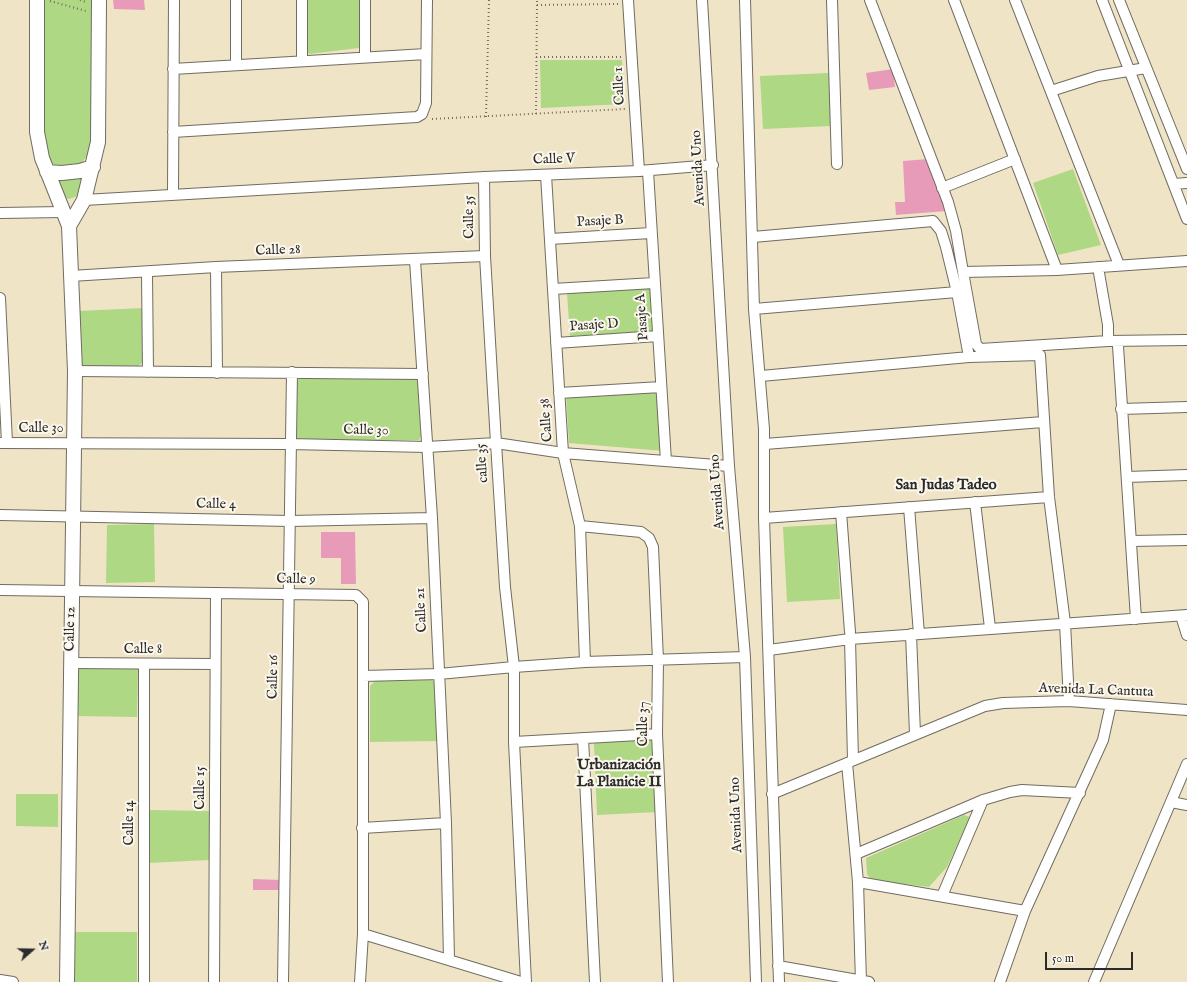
<!DOCTYPE html>
<html>
<head>
<meta charset="utf-8">
<style>
  body { margin:0 }
  #map { position:relative; width:1187px; height:982px; overflow:hidden; background:#f0e4c6; font-family:"IM FELL English",serif }
  canvas { display:block }
  .north { position:absolute; left:12px; top:930px; width:40px; height:40px; -webkit-text-stroke:3px #fbf7ec; paint-order:stroke; rotate:70deg; font-size:11px; font-weight:700; line-height:16px; text-align:center; color:#2b2b2b }
  .north::after { content:''; display:block; margin:auto; width:14px; height:18px; background:#2b2b2b; clip-path:polygon(50% 0,100% 100%,50% 72%,0 100%) }
  .scale { position:absolute; left:1045px; top:952px; width:88px; height:18px; box-sizing:border-box; border:2px solid #2b2b2b; border-top:0; padding-left:5px; font-size:12px; line-height:14px; white-space:nowrap; color:#2b2b2b; -webkit-text-stroke:3px #fbf7ec; paint-order:stroke }
</style>
</head>
<body>
<div id="map">
<canvas width="1187" height="982"></canvas>
<div class="north">N</div>
<div class="scale">50 m</div>
</div>
<script>
const context = document.querySelector('canvas').getContext('2d');
context.lineJoin = 'round';
function fill(path, color) {
  context.fillStyle = color;
  context.fill(path, 'evenodd');
}
function poly(rows) {
  const path = new Path2D();
  for (const r of rows) {
    path.moveTo(r[0], r[1]);
    for (let i = 2; i < r.length; i += 2) path.lineTo(r[i], r[i + 1]);
  }
  return path;
}
function stroke(path, color, width, dash) {
  context.strokeStyle = color;
  context.lineWidth = width;
  context.lineCap = dash ? 'butt' : 'round';
  context.setLineDash(dash || []);
  context.stroke(path);
}
function write(font, color, halo, rows, align = 'center') {
  context.font = font + ' "IM FELL English",serif';
  context.lineWidth = 4;
  context.setLineDash([]);
  context.textBaseline = 'middle';
  context.strokeStyle = halo;
  context.fillStyle = color;
  for (const [text, x, y, turn = 0] of rows) {
    context.save();
    context.translate(x, y);
    context.rotate((+turn || 0) * Math.PI / 180);
    context.textAlign = isNaN(turn) ? turn : align;
    if (halo) context.strokeText(text, 0, 0);
    context.fillText(text, 0, 0);
    context.restore();
  }
}
fill(poly([
  [41,0,95,0,95,140,87,156,80,165,62,169,53,164,44,148],
  [307,0,359,0,359,48,309,54,307,50],
  [540,60,622,60,625,104,541,108],
  [829,73,831,126,763,129,760,76],
  [1073,169,1101,245,1058,255,1033,183],
  [80,177,85,178,78,196,69,199,60,197,56,178],
  [651,286,656,332,570,336,567,293],
  [143,308,142,363,138,366,82,366,78,360,78,311],
  [302,377,415,378,419,383,421,436,419,440,298,440,295,435,296,381],
  [658,391,664,451,569,443,566,395],
  [154,524,155,582,106,583,107,525],
  [836,524,840,599,787,602,783,527],
  [82,667,138,669,137,717,76,716,77,670],
  [432,680,434,682,437,741,370,742,370,686,375,681],
  [650,737,654,739,657,812,597,815,594,744,599,739],
  [16,794,58,794,58,827,16,826],
  [150,810,209,811,209,860,148,863],
  [964,815,970,817,947,867,929,887,871,880,867,874,866,858],
  [75,932,137,932,137,982,74,982]
]), '#aed883');
fill(poly([
  [113,0,144,0,145,10,114,9],
  [893,69,895,87,869,90,866,73],
  [928,159,947,211,896,215,895,202,905,202,903,161],
  [321,532,355,532,356,584,341,584,341,558,321,558],
  [253,879,281,880,280,890,253,890]
]), '#e79bb9');
const street = poly([
  [302,0,302,61],
  [628,0,639,171],
  [702,0,729,466,745,657,756,982],
  [745,0,754,309,764,429,764,518,779,982],
  [832,0,837,164],
  [870,0,948,202,956,231,963,272],
  [954,0,1057,270],
  [1015,0,1119,265],
  [1102,0,1187,219],
  [1119,0,1187,169],
  [365,57,365,0],
  [236,65,236,0],
  [173,69,426,54],
  [1051,91,1098,76,1146,68],
  [173,132,417,117,422,114,426,103,427,0],
  [648,171,666,461],
  [546,175,563,453,580,526,585,662],
  [484,177,485,256,496,443,505,587,514,667,514,742,526,982],
  [1174,184,1187,183],
  [942,188,1015,159],
  [173,194,174,0],
  [84,200,484,177,639,171,713,165],
  [0,213,63,212],
  [753,237,933,221,941,231,946,247,957,292,969,357],
  [550,239,651,233],
  [415,260,432,518,446,823,449,959],
  [1187,261,1057,270,963,272,976,344,980,349,1108,341,1187,340],
  [216,267,217,373],
  [1098,267,1108,325,1108,341],
  [147,273,148,372],
  [71,276,216,267,485,256],
  [553,289,654,283],
  [0,298,7,443],
  [754,309,957,292],
  [556,343,658,336],
  [1118,346,1136,619],
  [75,371,423,374],
  [761,376,969,357,1040,355,1049,497,1065,623,1069,701],
  [559,393,661,387],
  [1121,409,1187,407],
  [0,443,290,444,427,447,496,443,563,453,729,466],
  [765,444,1043,422],
  [1127,477,1187,475],
  [975,502,990,628],
  [909,507,919,634],
  [841,512,850,632],
  [0,515,290,521,432,518],
  [764,518,1049,497],
  [580,526,641,532,649,538,653,547,658,660,657,734,668,982],
  [1131,541,1187,540],
  [0,590,356,595,363,602,363,934,360,982],
  [1181,616,1187,635],
  [911,634,915,734],
  [850,639,853,760],
  [769,650,850,639,1187,615],
  [70,663,215,664],
  [363,676,439,674,514,667,585,662,745,657],
  [583,738,595,982],
  [514,742,657,734],
  [847,763,858,882,861,982],
  [772,794,985,706,1003,703,1069,701,1187,710],
  [1171,802,1187,805],
  [362,828,446,823],
  [856,854,983,800,1010,792,1022,790,1080,793],
  [858,882,1025,911],
  [942,896,983,800],
  [363,934,521,982],
  [778,966,869,982],
  [0,980,13,982],
  [144,982,144,664],
  [214,982,216,593],
  [283,982,292,372],
  [1000,982,1025,911,1103,740,1111,704],
  [1094,982,1187,764]
]);
const secondary = poly([
  [37,0,37,132,42,158,69,226,75,371,67,982],
  [47,172,62,173,80,171,93,167],
  [69,226,84,200,98,142,99,0]
]);
stroke(street, '#706c61', 12);
stroke(secondary, '#706c61', 16);
stroke(poly([
  [80,0,86,2],
  [50,1,86,11],
  [537,5,618,4],
  [536,57,621,57],
  [536,114,537,0],
  [486,117,489,0],
  [432,119,625,109]
]), '#706c61', 2, [1, 3]);
stroke(street, '#fff', 10);
stroke(secondary, '#fff', 14);
write('14px', '#2b2b2b', '#fbf7ec', [
  ["Calle 1",620,86,-93],
  ["Calle V",554,160,-2],
  ["Avenida Uno",699,168,-93],
  ["Calle 35",470,217,-91],
  ["Pasaje B",600,222,-3],
  ["Calle 28",278,251,-2],
  ["Pasaje A",643,317,-94],
  ["Pasaje D",594,326,-4],
  ["Calle 38",547,420,-94],
  ["Calle 30",41,429],
  ["Calle 30",366,431,1],
  ["calle 35",483,463,-94],
  ["Avenida Uno",718,492,-94],
  ["Calle 4",216,505,1],
  ["Calle 9",296,580,1],
  ["Calle 21",422,610,-93],
  ["Calle 12",71,629,-89],
  ["Calle 8",143,650],
  ["Calle 16",274,677,-89],
  ["Avenida La Cantuta",1096,691,2],
  ["Calle 37",644,724,-90],
  ["Calle 15",201,788,-90],
  ["Avenida Uno",737,815,-92],
  ["Calle 14",130,823,-90]
]);
write('bold 15px', '#2b2b2b', '#fbf7ec', [
  ["San Judas Tadeo",946,486],
  ["Urbanización",619,766],
  ["La Planicie II",619,783]
]);
</script>
</body>
</html>
